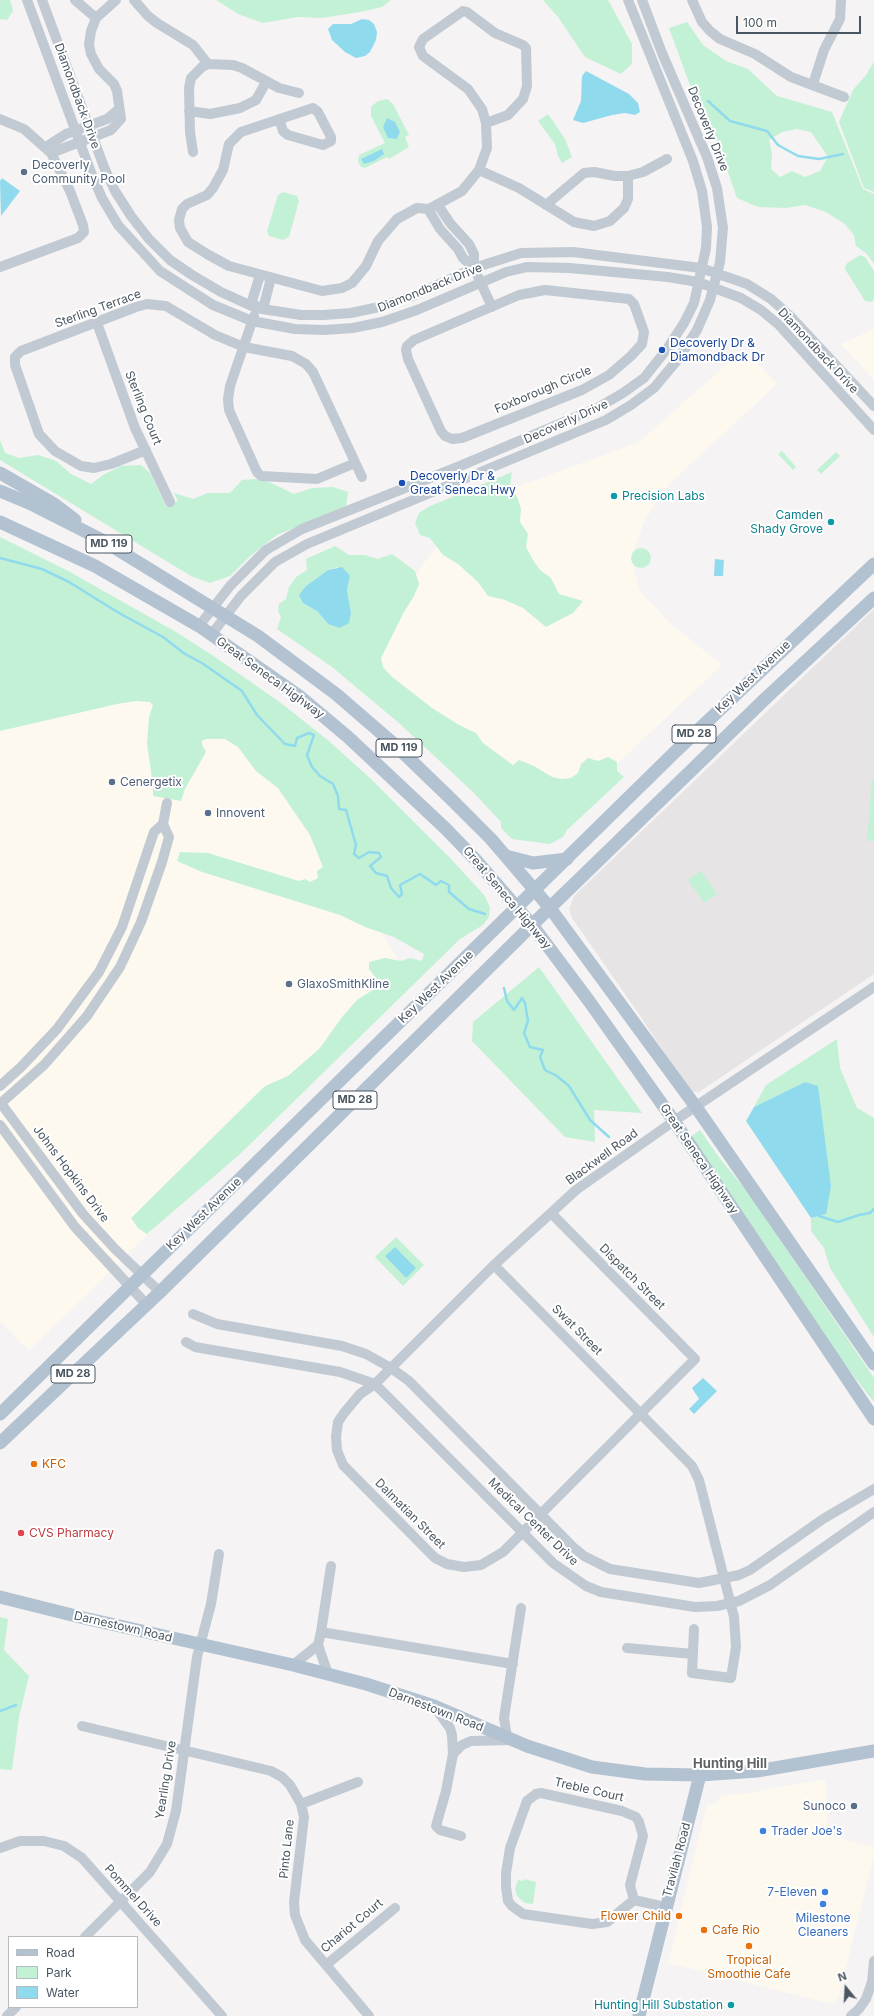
<!DOCTYPE html>
<html>
<head>
<meta charset="utf-8">
<style>
  body { margin:0 }
  #map { position:relative; width:874px; height:2016px; overflow:hidden; background:#f5f3f3; font-family:Inter,sans-serif }
  canvas { display:block }
  .legend { position:absolute; left:8px; top:1936px; width:130px; height:72px; box-sizing:border-box; background:#fff; border:1px solid #b7bbc0; margin:0; padding:5px 7px; list-style:none; font-size:12px; color:#4a5661 }
  .legend li { display:flex; align-items:center; gap:8px; height:20px }
  .legend b { width:20px; border:1px solid #b7bbc0 }
  .north { position:absolute; left:826px; top:1968px; width:40px; height:40px; -webkit-text-stroke:3px #fff; paint-order:stroke; rotate:342deg; font-size:11px; font-weight:700; line-height:16px; text-align:center; color:#4a5661 }
  .north::after { content:''; display:block; margin:auto; width:14px; height:18px; background:#4a5661; clip-path:polygon(50% 0,100% 100%,50% 72%,0 100%) }
  .scale { position:absolute; left:736px; top:16px; width:125px; height:18px; box-sizing:border-box; border:2px solid #4a5661; border-top:0; padding-left:5px; font-size:12px; line-height:14px; white-space:nowrap; color:#4a5661; -webkit-text-stroke:3px #fff; paint-order:stroke }
</style>
</head>
<body>
<div id="map">
<canvas width="874" height="2016"></canvas>
<ul class="legend">
<li><b style="height:5px;background:#b3c2d1"></b>Road</li>
<li><b style="height:11px;background:#c3f1d5"></b>Park</li>
<li><b style="height:11px;background:#90daee"></b>Water</li>
</ul>
<div class="north">N</div>
<div class="scale">100 m</div>
</div>
<script>
const context = document.querySelector('canvas').getContext('2d');
context.lineJoin = 'round';
function fill(path, color) {
  context.fillStyle = color;
  context.fill(path, 'evenodd');
}
function poly(rows) {
  const path = new Path2D();
  for (const r of rows) {
    if (r.length === 3) {
      path.moveTo(r[0] + r[2], r[1]);
      path.arc(r[0], r[1], r[2], 0, 2 * Math.PI);
      continue;
    }
    path.moveTo(r[0], r[1]);
    for (let i = 2; i < r.length; i += 2) path.lineTo(r[i], r[i + 1]);
  }
  return path;
}
function stroke(path, color, width, dash) {
  context.strokeStyle = color;
  context.lineWidth = width;
  context.lineCap = dash ? 'butt' : 'round';
  context.setLineDash(dash || []);
  context.stroke(path);
}
function write(font, color, halo, rows, align = 'center') {
  context.font = font + ' Inter,sans-serif';
  context.lineWidth = 4;
  context.setLineDash([]);
  context.textBaseline = 'middle';
  context.strokeStyle = halo;
  context.fillStyle = color;
  for (const [text, x, y, turn = 0] of rows) {
    context.save();
    context.translate(x, y);
    context.rotate((+turn || 0) * Math.PI / 180);
    context.textAlign = isNaN(turn) ? turn : align;
    if (halo) context.strokeText(text, 0, 0);
    context.fillText(text, 0, 0);
    context.restore();
  }
}
fill(poly([
  [874,329,874,380,841,344],
  [744,349,777,384,669,484,645,520,631,557,640,591,670,623,722,665,549,828,352,658,468,505,639,442],
  [152,670,251,716,409,978,29,1351,0,1321,0,703],
  [825,1779,828,1808,827,1835,874,1847,874,1856,838,1999,832,2003,827,2003,668,1963,707,1804,716,1803,722,1795,742,1794]
]), '#fdf9ef');
fill(poly([
  [874,609,874,974,699,1092,692,1092,688,1090,641,1017,572,918,569,909,574,896]
]), '#e6e4e5');
fill(poly([
  [0,0,10,0,12,6,13,11,7,20,0,19],
  [216,0,391,0,382,7,360,12,322,18,298,17,263,23,238,14],
  [543,0,608,0,632,44,632,64,621,74,585,57,558,17],
  [687,22,703,45,726,61,748,69,777,96,832,112,863,189,874,194,874,264,867,254,856,246,854,235,845,224,826,212,805,205,786,208,758,207,737,198,720,149,699,110,669,28],
  [797,129,811,132,828,157,820,171,805,177,792,171,780,177,771,169,772,154,769,140,782,132],
  [874,62,874,192,864,188,839,122,853,90,866,75],
  [387,99,393,104,409,135,405,137,409,147,389,159,387,157,365,168,360,166,358,161,359,155,385,143,371,116,371,107,378,101],
  [548,114,565,139,572,157,562,163,558,156,555,144,538,121],
  [283,192,297,196,299,201,289,237,283,240,269,236,267,231,278,195],
  [860,255,865,257,874,271,874,300,871,302,865,301,845,269,846,264],
  [0,440,5,453,19,458,38,455,56,461,71,474,91,484,103,475,121,466,141,465,150,473,166,506,178,501,174,493,193,499,208,493,230,493,242,480,255,479,269,482,294,494,312,488,333,487,348,492,346,506,277,535,250,556,230,576,210,583,191,576,0,460],
  [782,451,796,467,793,470,778,454],
  [836,452,840,456,821,474,817,470],
  [512,472,510,485,518,499,521,509,520,522,528,534,526,547,533,560,540,570,551,578,559,594,583,601,573,613,546,627,523,608,505,600,488,596,478,582,458,564,443,555,430,538,420,535,415,523,419,513,428,507],
  [0,537,70,572,176,632,212,655,281,703,329,741,372,780,451,859,484,895,490,907,489,917,483,925,460,939,239,1155,147,1234,138,1228,131,1218,265,1086,288,1076,320,1048,342,1017,357,1000,376,988,376,978,369,969,369,962,385,958,401,961,410,958,422,961,424,954,394,937,365,927,340,915,202,872,177,861,180,852,208,853,299,881,305,879,310,882,318,878,317,871,323,867,310,835,278,788,256,771,238,747,225,739,206,739,202,741,202,745,206,752,185,789,181,801,153,796,153,786,147,743,149,717,153,705,150,702,136,701,117,704,0,731],
  [335,546,349,555,365,555,378,559,392,554,415,571,419,584,414,596,404,612,381,658,383,667,391,676,432,708,459,725,476,733,483,743,513,765,519,760,534,766,552,777,562,779,571,778,578,773,581,764,588,758,598,761,608,757,617,762,617,771,624,777,567,830,563,837,550,844,512,839,501,828,501,822,474,793,399,723,332,667,277,629,281,617,278,611,279,604,286,599,289,587,296,577,307,570,306,559],
  [337,567,350,578,347,590,351,613,328,624,317,611,303,603,306,586,328,570],
  [641,558,10],
  [872,779,874,779,874,841,867,841],
  [701,871,717,894,704,903,688,880],
  [539,967,642,1113,594,1110,595,1142,565,1137,472,1041,473,1022],
  [837,1039,840,1068,857,1108,874,1118,874,1337,830,1268,824,1248,811,1231,811,1218,826,1214,805,1082,754,1107,766,1085],
  [700,1130,718,1156,749,1194,874,1378,874,1402,835,1352,689,1138],
  [396,1237,424,1265,403,1286,375,1257],
  [0,1617,8,1619,4,1650,29,1676,19,1717,12,1770,0,1769],
  [524,1879,536,1882,533,1904,525,1903,517,1896,515,1889,518,1880,524,1881]
]), '#c3f1d5');
fill(poly([
  [362,19,369,20,374,24,377,32,376,40,370,52,365,56,356,58,345,52,332,40,328,29,333,24,351,24],
  [586,71,629,94,638,103,640,112,635,115,625,113,612,115,583,123,573,120,581,101,582,76],
  [387,118,395,122,400,132,397,139,388,138,383,127],
  [382,149,384,154,374,161,364,164,361,159],
  [2,178,20,191,1,216,0,181],
  [715,559,724,560,723,576,714,576],
  [342,567,350,576,347,590,351,613,349,623,340,628,328,624,317,611,303,603,299,595,306,586,328,570],
  [805,1082,818,1086,831,1186,826,1214,811,1218,746,1121,754,1107],
  [395,1247,416,1268,406,1278,385,1256],
  [703,1378,717,1391,694,1414,689,1409,699,1399,692,1388]
]), '#90daee');
stroke(poly([
  [708,101,730,121,767,131,778,145,798,156,819,159,843,154],
  [0,558,42,569,69,582,119,613,163,637,185,654,202,663,242,691,257,715,285,744,295,746,297,738,309,733,314,735,307,755,312,767,320,776,333,784,338,796,339,809,346,810,356,845,354,854,359,858,369,852,379,853,381,857,370,866,376,873,387,876,391,888,399,897,402,894,400,885,420,874,436,885,441,881,449,885,449,892,469,909,485,914],
  [504,988,507,1001,514,1010,522,998,525,1003,528,1021,524,1033,530,1047,543,1050,540,1057,545,1070,557,1076,569,1086,590,1120,609,1137],
  [819,1216,838,1222,859,1215,870,1213,874,1209],
  [0,1711,16,1705]
]), '#90daee', 2.5);
stroke(poly([
  [27,0,92,175,102,198,118,225,160,271,213,305,252,321,295,329,324,330,353,328,382,322,417,310,506,272,527,267,570,268,668,277,698,282,741,298,761,310,779,325,874,430],
  [42,0,104,167,115,191,131,216,149,239,170,260,192,275,221,292,256,308,301,315,324,315,351,313,379,307,413,296,474,268,521,253,573,252,701,268,747,284,771,299,790,316,874,406],
  [134,0,148,16,157,23,193,45,208,64],
  [692,0,702,22,710,31,720,39,755,54,791,77,844,97],
  [96,18,116,0],
  [813,84,824,50,840,19,841,0],
  [189,111,210,114,240,108,256,100,266,82],
  [0,119,24,129,51,153,70,191,83,225,84,232,78,238,0,267],
  [279,119,283,131,288,135,323,145,331,141,331,137,318,112,313,108,241,132,229,144,223,170,213,188,207,195,187,204,182,209,179,220,180,228,188,242,207,254,229,266,322,291,342,288,352,283,366,266,378,241,397,219,417,208,429,209,462,191,479,170,487,148,486,123,482,109,468,89,423,56,419,47,423,39,463,11,467,12,495,33,523,45,526,48,527,86,523,99,508,115,486,123],
  [46,147,66,134,107,119,119,109],
  [193,152,190,132,189,88,191,78,202,67,208,64,233,65,242,68,279,88,299,93],
  [51,153,111,130,121,119,117,91,114,84,99,69,91,54,89,45,91,31,96,18,75,0],
  [479,170,519,188,574,222,594,226,610,221,624,208,628,199,628,176],
  [438,205,450,223,469,244,474,254,474,268],
  [546,205,584,173,594,172,615,176,628,176,643,172,667,159],
  [428,209,440,229,458,249,463,258,474,268,492,307],
  [545,290,629,299,634,304,644,332,642,344,631,356,609,375,582,390,462,438,452,439,445,436,441,431,408,359,406,350,407,346,414,340,519,295,545,290],
  [256,308,264,305,271,278],
  [256,308,252,301,260,275],
  [254,316,230,386,228,399,229,410,257,472,261,476,317,479,355,463],
  [97,323,135,428,170,502],
  [146,450,111,464,94,468,81,466,55,451,39,434,15,365,15,357,21,351,136,307,147,304,166,306,215,335,244,347,292,356,306,364,313,372,362,477],
  [199,626,230,586,266,550,302,529,460,466,599,407,623,393,644,378,667,349,684,323,694,303,706,248,707,227,702,191,693,161,628,0],
  [211,635,241,596,275,562,307,544,606,420,631,405,654,388,679,358,697,330,710,300,720,262,723,228,717,188,707,157,662,53,642,0],
  [0,1086,21,1067,57,1029,99,972,122,927,154,832,163,824],
  [0,1102,83,1214,115,1249,160,1292],
  [0,1104,44,1065,87,1016,120,967,141,922,162,862,169,837,163,824,167,803],
  [0,1125,75,1227,147,1305],
  [551,1213,695,1359,503,1552,481,1565,464,1567,447,1564,435,1558,343,1465,337,1450,336,1437,338,1422,344,1413,360,1394,375,1384,494,1265,551,1213,576,1190,674,1121,874,987],
  [494,1265,692,1466,699,1480,734,1617,736,1647,731,1678,692,1673,694,1629],
  [193,1314,217,1324,342,1346,366,1354,391,1368,409,1381,573,1547,584,1556,610,1569,699,1583,739,1575,750,1570,823,1519,874,1489],
  [186,1342,195,1347,340,1372,375,1384,553,1563,586,1586,601,1592,695,1607,717,1606,739,1601,770,1585,874,1512],
  [331,1566,321,1632,513,1664],
  [321,1632,318,1645,328,1674],
  [627,1648,693,1654],
  [293,1665,318,1645],
  [434,1706,450,1728,452,1735,453,1754,446,1791,436,1826,440,1830,461,1836],
  [82,1726,271,1771,282,1777,290,1785,301,1804,304,1817,294,1902,295,1915,305,1940,369,2016],
  [507,1737,504,1718,521,1608],
  [453,1754,462,1745,471,1741,510,1740],
  [541,1793,622,1811,636,1817,639,1822,643,1836,630,1885,634,1900,607,1922,592,1924,523,1914,512,1906,508,1901,506,1887,506,1873,510,1848,527,1801,536,1794,541,1793],
  [301,1804,358,1782],
  [0,1848,20,1841,44,1841,64,1846,82,1858,222,2016],
  [634,1900,665,1907],
  [85,1937,150,1872,167,1844,176,1811,197,1657,211,1604,219,1554],
  [326,1965,395,1908],
  [7,2016,16,2007],
  [851,2016,859,2009,866,1999,872,1982,874,1961]
]), '#c1cad2', 10);
stroke(poly([
  [0,473,54,504,75,520],
  [0,491,29,503,102,540,258,636,336,694,395,745,450,798,491,839,550,908,696,1107,874,1364],
  [0,522,95,566,199,626,298,695,348,737,446,829,475,859,532,925,589,1001,674,1121,874,1419],
  [506,856,533,863,567,859],
  [0,1414,675,752,874,564],
  [0,1443,160,1292,532,925,767,697,874,598],
  [0,1597,84,1618,293,1665,366,1684,434,1706,527,1746,592,1767,645,1774,700,1775,757,1771,874,1751],
  [639,2016,700,1775]
]), '#b3c2d1', 13);
for (const [x, y, r, color] of [
  [24,172,4,"#5c6f8a"],
  [662,350,4,"#1a4fb4"],
  [402,483,4,"#1a4fb4"],
  [614,496,4,"#0f9aa8"],
  [831,522,4,"#0f9aa8"],
  [112,782,4,"#5c6f8a"],
  [208,813,4,"#5c6f8a"],
  [289,984,4,"#5c6f8a"],
  [34,1464,4,"#e8710a"],
  [21,1533,4,"#e0444e"],
  [854,1806,4,"#5c6f8a"],
  [763,1831,4,"#3f7fe0"],
  [825,1892,4,"#3f7fe0"],
  [823,1904,4,"#3f7fe0"],
  [679,1916,4,"#e8710a"],
  [704,1930,4,"#e8710a"],
  [749,1946,4,"#e8710a"],
  [731,2005,4,"#0f9aa8"]
]) {
  const dot = new Path2D();
  dot.arc(x, y, r, 0, 2 * Math.PI);
  context.fillStyle = color;
  context.fill(dot);
  stroke(dot, '#fff', 1.5);
}
for (const [x, y, w] of [
  [109,544,46],
  [694,734,44],
  [399,748,46],
  [355,1100,44],
  [73,1374,44]
]) {
  const box = new Path2D();
  box.roundRect(x - w / 2, y - 9, w, 18, 3);
  context.fillStyle = '#fff';
  context.fill(box);
  stroke(box, '#4a5661', 1);
}
write('bold 11px', '#4a5661', null, [
  ["MD 119",109,544],
  ["MD 28",694,734],
  ["MD 119",399,748],
  ["MD 28",355,1100],
  ["MD 28",73,1374]
]);
write('12px', '#4a5661', '#fff', [
  ["Diamondback Drive",77,96,70],
  ["Decoverly Drive",708,129,68],
  ["Diamondback Drive",430,288,-22],
  ["Sterling Terrace",98,309,-20],
  ["Diamondback Drive",818,351,47],
  ["Foxborough Circle",543,390,-23],
  ["Sterling Court",143,408,68],
  ["Decoverly Drive",566,422,-24],
  ["Key West Avenue",753,677,-44],
  ["Great Seneca Highway",270,678,36],
  ["Great Seneca Highway",507,898,50],
  ["Key West Avenue",436,987,-44],
  ["Blackwell Road",602,1157,-36],
  ["Great Seneca Highway",699,1159,56],
  ["Johns Hopkins Drive",71,1174,53],
  ["Key West Avenue",204,1214,-44],
  ["Dispatch Street",632,1277,45],
  ["Swat Street",577,1330,45],
  ["Dalmatian Street",410,1514,45],
  ["Medical Center Drive",533,1522,44],
  ["Darnestown Road",123,1627,13],
  ["Darnestown Road",436,1710,21],
  ["Yearling Drive",166,1780,-81],
  ["Treble Court",589,1790,13],
  ["Pinto Lane",287,1849,-84],
  ["Travilah Road",677,1860,-75],
  ["Pommel Drive",133,1896,48],
  ["Chariot Court",352,1926,-40]
]);
write('12px', '#4e5e75', '#fff', [
  ["Decoverly",32,165],
  ["Community Pool",32,179],
  ["Cenergetix",120,782],
  ["Innovent",216,813],
  ["GlaxoSmithKline",297,984],
  ["Sunoco",846,1806,"right"]
], 'left');
write('12px', '#164399', '#fff', [
  ["Decoverly Dr &",670,343],
  ["Diamondback Dr",670,357],
  ["Decoverly Dr &",410,476],
  ["Great Seneca Hwy",410,490]
], 'left');
write('12px', '#0d838f', '#fff', [
  ["Precision Labs",622,496,"left"],
  ["Camden",823,515],
  ["Shady Grove",823,529],
  ["Hunting Hill Substation",723,2005]
], 'right');
write('12px', '#c56008', '#fff', [
  ["KFC",42,1464],
  ["Flower Child",671,1916,"right"],
  ["Cafe Rio",712,1930],
  ["Tropical",749,1960,"center"],
  ["Smoothie Cafe",749,1974,"center"]
], 'left');
write('12px', '#be3a42', '#fff', [
  ["CVS Pharmacy",29,1533]
], 'left');
write('12px', '#366cbe', '#fff', [
  ["Trader Joe's",771,1831],
  ["7-Eleven",817,1892,"right"],
  ["Milestone",823,1918,"center"],
  ["Cleaners",823,1932,"center"]
], 'left');
write('bold 13px', '#5f6368', '#fff', [
  ["Hunting Hill",730,1764]
]);
</script>
</body>
</html>
